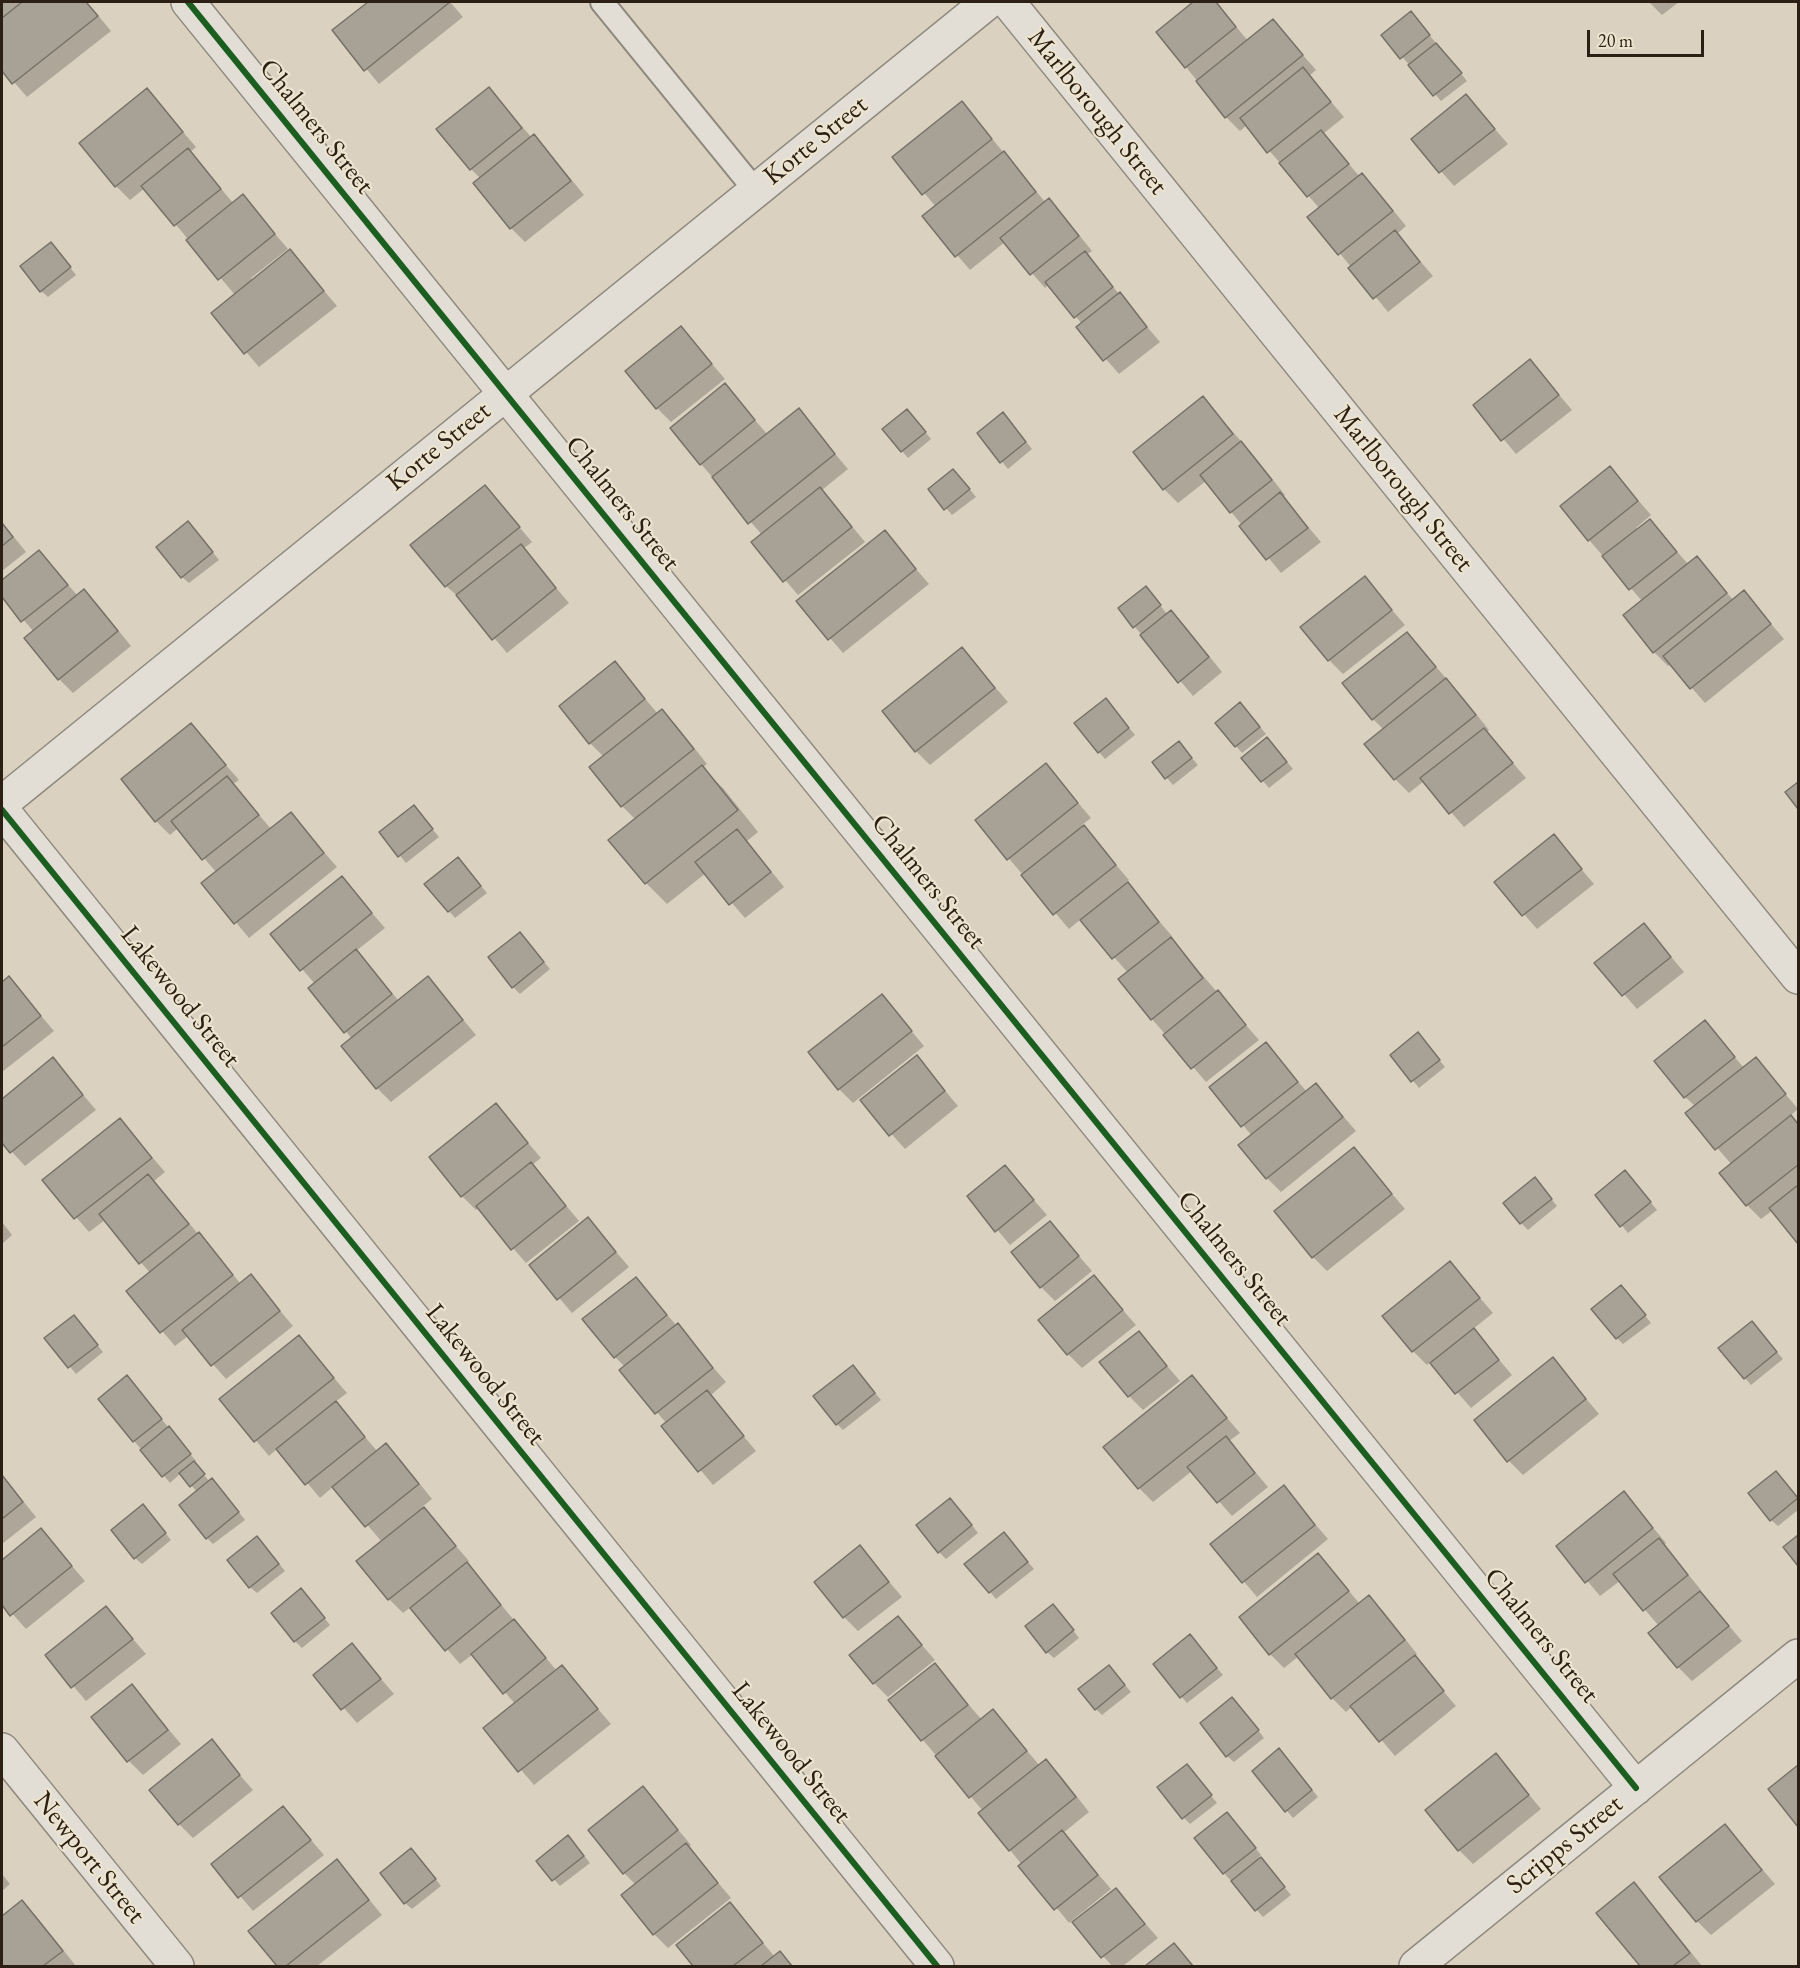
<!DOCTYPE html>
<html>
<head>
<meta charset="utf-8">
<style>
  body { margin:0 }
  #map { position:relative; width:1800px; height:1968px; overflow:hidden; background:#dad1c0; font-family:"EB Garamond",serif }
  canvas { display:block }
  .frame { position:absolute; inset:0; border:3px solid #2c2014; pointer-events:none }
  .scale { position:absolute; left:1587px; top:30px; width:117px; height:27px; box-sizing:border-box; border:3px solid #2c2014; border-top:0; padding-left:8px; font-size:18px; line-height:21px; white-space:nowrap; color:#2c2014; -webkit-text-stroke:4px #ede4cf; paint-order:stroke }
</style>
</head>
<body>
<div id="map">
<canvas width="1800" height="1968"></canvas>
<div class="frame"></div>
<div class="scale">20 m</div>
</div>
<script>
const context = document.querySelector('canvas').getContext('2d');
context.lineJoin = 'round';
function fill(path, color) {
  context.fillStyle = color;
  context.fill(path, 'evenodd');
}
function poly(rows) {
  const path = new Path2D();
  for (const r of rows) {
    path.moveTo(r[0], r[1]);
    for (let i = 2; i < r.length; i += 2) path.lineTo(r[i], r[i + 1]);
  }
  return path;
}
function stroke(path, color, width, dash) {
  context.strokeStyle = color;
  context.lineWidth = width;
  context.lineCap = dash ? 'butt' : 'round';
  context.setLineDash(dash || []);
  context.stroke(path);
}
function write(font, color, halo, rows, align = 'center') {
  context.font = font + ' "EB Garamond",serif';
  context.lineWidth = 4.5;
  context.setLineDash([]);
  context.textBaseline = 'middle';
  context.strokeStyle = halo;
  context.fillStyle = color;
  for (const [text, x, y, turn = 0] of rows) {
    context.save();
    context.translate(x, y);
    context.rotate((+turn || 0) * Math.PI / 180);
    context.textAlign = isNaN(turn) ? turn : align;
    if (halo) context.strokeText(text, 0, 0);
    context.fillText(text, 0, 0);
    context.restore();
  }
}
fill(poly([
  [2,2,87,2,111,31,27,97,2,68],
  [370,2,450,2,463,17,379,84,334,30],
  [1195,2,1216,2,1248,41,1273,21,1316,70,1309,76,1344,117,1323,134,1360,177,1362,175,1376,189,1406,226,1397,234,1433,276,1388,312,1310,217,1320,209,1247,125,1240,131,1226,117,1158,32],
  [1649,2,1679,2,1662,15],
  [1417,20,1467,81,1441,101,1383,35],
  [489,89,532,138,534,136,548,151,584,195,525,242,511,228,481,179,471,169],
  [147,90,196,147,190,152,234,204,243,196,288,249,251,278,253,281,290,251,337,306,259,367,213,313,235,295,145,188,130,200,116,186],
  [1466,96,1508,144,1454,186,1413,139],
  [962,103,1046,203,1049,200,1063,215,1092,251,1086,255,1160,342,1119,374,1078,327,1082,324,1049,284,1045,288,1005,242,970,270,924,217,936,207,894,157],
  [57,251,76,275,48,297,41,291],
  [681,328,725,379,671,422,657,408],
  [1530,361,1572,410,1516,454,1475,405],
  [725,385,767,434,798,410,848,469,822,490,865,542,798,595,753,542,762,535,701,464],
  [1203,398,1255,457,1285,495,1283,497,1321,542,1281,573,1206,481,1178,503,1164,489],
  [914,418,931,439,908,458,902,451],
  [1009,420,1032,449,1008,469,979,433],
  [1610,468,1651,515,1636,528,1638,530,1650,521,1688,564,1697,558,1734,601,1744,592,1784,639,1705,703,1671,664,1668,666,1654,652,1642,601,1589,540],
  [960,477,976,497,952,515,930,489],
  [485,487,532,542,523,549,569,603,507,653,461,599,446,586],
  [2,522,26,552,2,571],
  [195,530,219,560,189,583,182,577],
  [884,532,929,584,843,653,798,601],
  [39,552,78,596,84,591,98,605,131,646,73,693,59,679,34,632,2,595,2,582],
  [1364,578,1405,625,1343,674,1329,660],
  [1152,595,1167,614,1171,612,1185,626,1222,672,1193,696,1135,627],
  [1407,634,1460,694,1489,730,1486,732,1526,778,1464,827,1424,781,1409,793,1395,779,1384,730,1373,719],
  [962,649,1008,702,930,765,916,751],
  [615,663,658,714,662,711,676,725,707,764,702,768,723,788,758,832,747,841,784,887,745,918,706,873,667,904,646,883,636,820,622,806,604,757,590,743],
  [1112,707,1135,735,1105,759,1099,752],
  [1247,711,1266,734,1242,753,1236,746],
  [191,725,239,780,233,784,271,829,291,814,337,867,249,938,203,883,216,872,178,828,170,835,156,821],
  [1274,746,1293,769,1269,788,1243,758],
  [1185,750,1198,765,1173,785,1154,763],
  [1046,765,1091,818,1082,825,1129,880,1126,883,1172,936,1170,938,1259,1040,1206,1082,1152,1019,1128,973,1081,919,1069,929,977,821],
  [420,814,439,837,406,863,381,833],
  [1554,837,1594,884,1537,929,1496,882],
  [458,859,487,893,455,918,449,911],
  [342,878,385,928,356,951,399,1001,428,978,476,1035,391,1102,377,1088,352,1039,310,988,315,984,272,934],
  [1644,925,1684,972,1637,1009,1597,963],
  [526,940,550,969,520,994,513,987],
  [9,978,54,1031,2,1072,2,984],
  [882,996,924,1046,853,1103,839,1089],
  [1705,1022,1744,1068,1756,1059,1798,1109,1790,1116,1798,1124,1798,1242,1773,1210,1761,1219,1747,1205,1721,1173,1732,1165,1688,1114,1696,1107,1685,1097],
  [1424,1041,1445,1067,1419,1088,1392,1055],
  [1266,1044,1307,1092,1316,1085,1356,1131,1281,1192,1267,1178,1252,1136,1211,1087],
  [917,1057,958,1106,905,1149,862,1101],
  [53,1059,96,1110,25,1166,2,1141,2,1100],
  [496,1105,541,1158,532,1165,579,1221,526,1263,478,1208,476,1210,462,1196],
  [120,1120,165,1172,154,1181,198,1234,241,1284,251,1276,293,1326,226,1379,188,1336,175,1346,128,1291,150,1273,105,1220,89,1232,44,1180],
  [1354,1149,1405,1209,1327,1271,1313,1257],
  [1005,1167,1047,1215,1010,1245,969,1196],
  [1631,1178,1657,1210,1628,1233,1597,1195],
  [1541,1186,1557,1206,1528,1230,1521,1223],
  [588,1219,629,1267,572,1313,531,1265],
  [2,1222,12,1235,2,1244],
  [1050,1223,1092,1271,1055,1301,1041,1287],
  [1450,1263,1493,1313,1473,1329,1512,1375,1471,1408,1431,1362,1427,1365,1413,1351],
  [1094,1277,1136,1325,1082,1368,1068,1354],
  [636,1279,726,1382,710,1396,756,1451,713,1485,664,1426,667,1424,621,1370,625,1367,615,1357],
  [1628,1294,1651,1323,1623,1344,1617,1338],
  [80,1323,103,1352,76,1374,46,1338],
  [1752,1323,1783,1359,1751,1385,1745,1378],
  [1139,1333,1180,1381,1143,1410,1129,1396],
  [299,1337,347,1393,335,1402,378,1452,386,1445,400,1459,432,1499,422,1507,469,1561,466,1563,557,1671,562,1667,611,1724,534,1785,485,1728,515,1704,473,1654,460,1664,411,1607,403,1613,389,1599,382,1542,334,1486,320,1498,278,1448,269,1456,221,1399],
  [1553,1359,1599,1414,1523,1475,1509,1461],
  [860,1374,881,1400,843,1430,837,1424],
  [127,1377,196,1461,194,1463,210,1482,219,1487,245,1520,213,1544,207,1538,197,1492,181,1473,170,1483,134,1441],
  [1192,1377,1240,1433,1229,1441,1268,1487,1232,1516,1192,1471,1153,1502,1139,1488],
  [2,1475,36,1517,2,1544],
  [1783,1479,1798,1499,1798,1510,1778,1526,1771,1520],
  [1283,1487,1328,1539,1257,1597,1212,1544],
  [1624,1493,1666,1543,1664,1545,1701,1590,1699,1591,1742,1641,1692,1681,1678,1667,1659,1626,1620,1581,1600,1596,1558,1546],
  [957,1506,978,1533,946,1559,939,1552],
  [149,1513,171,1540,142,1564,135,1558],
  [41,1530,85,1581,26,1629,2,1602,2,1562],
  [1010,1541,1034,1569,996,1599,990,1592],
  [264,1545,285,1571,257,1593,250,1587],
  [860,1547,902,1597,858,1631,844,1617],
  [1318,1555,1360,1604,1369,1597,1383,1611,1417,1654,1414,1657,1456,1706,1395,1756,1353,1706,1346,1712,1332,1698,1299,1656,1284,1668,1270,1654],
  [308,1597,330,1625,302,1648,295,1641],
  [106,1608,146,1654,86,1701,47,1655],
  [1059,1612,1079,1638,1054,1658,1047,1652],
  [898,1618,935,1660,888,1697,874,1683],
  [1196,1643,1223,1675,1187,1703,1181,1696],
  [352,1645,394,1694,357,1723,315,1675],
  [934,1665,982,1720,993,1711,1040,1766,1046,1761,1060,1775,1089,1812,1063,1833,1111,1889,1069,1923,1010,1850,983,1811,890,1701],
  [1115,1673,1131,1692,1102,1715,1096,1709],
  [132,1686,181,1744,143,1775,129,1761],
  [1239,1705,1264,1738,1234,1762,1227,1756],
  [211,1742,253,1790,193,1838,179,1824],
  [1496,1755,1541,1809,1473,1864,1459,1850],
  [1286,1757,1318,1797,1293,1818,1254,1771],
  [1798,1767,1798,1825,1770,1789],
  [1193,1773,1217,1803,1190,1824,1184,1818],
  [643,1788,691,1845,688,1847,731,1898,668,1948,654,1934,636,1885,624,1873],
  [283,1808,324,1855,253,1911,213,1864],
  [1233,1820,1261,1855,1259,1857,1291,1895,1263,1917,1224,1873],
  [1725,1826,1775,1884,1711,1935,1697,1921],
  [575,1844,590,1863,560,1886,538,1861],
  [418,1856,441,1886,412,1909,405,1903],
  [337,1861,382,1915,317,1966,279,1966,250,1931],
  [2,1874,10,1884,2,1891],
  [1634,1884,1648,1899,1702,1966,1642,1966,1598,1913],
  [1116,1890,1158,1938,1123,1966,1112,1966,1074,1923],
  [22,1902,36,1916,76,1966,2,1966,2,1918],
  [730,1904,775,1957,780,1953,793,1966,694,1966,678,1946],
  [1174,1945,1194,1966,1147,1966]
]), '#0003');
const building = poly([
  [22,2,86,2,98,16,12,84,2,71,2,18,22,2],
  [368,2,450,2,364,71,332,30,368,2],
  [1193,2,1216,2,1236,27,1185,68,1156,32,1193,2],
  [1411,11,1430,35,1400,59,1381,35,1411,11],
  [1273,19,1303,55,1225,118,1196,81,1273,19],
  [1436,43,1462,73,1433,96,1408,65,1436,43],
  [1303,67,1331,102,1267,153,1240,118,1303,67],
  [489,87,522,128,470,170,436,129,489,87],
  [147,88,183,132,115,187,79,143,147,88],
  [1466,94,1495,129,1439,173,1411,139,1466,94],
  [962,101,992,139,922,195,892,157,962,101],
  [1321,130,1349,164,1307,197,1279,163,1321,130],
  [534,134,571,181,510,229,473,183,534,134],
  [188,148,221,189,174,226,141,186,188,148],
  [1004,151,1036,192,955,257,922,216,1004,151],
  [1362,173,1393,211,1338,255,1307,217,1362,173],
  [243,194,275,234,218,280,186,240,243,194],
  [1049,198,1079,236,1030,275,1000,238,1049,198],
  [1395,230,1420,262,1373,299,1348,268,1395,230],
  [51,242,71,267,40,292,20,266,51,242],
  [290,249,324,291,244,354,211,313,290,249],
  [1085,251,1113,287,1074,318,1045,282,1085,251],
  [1120,292,1147,327,1103,361,1076,327,1120,292],
  [681,326,712,364,656,409,625,371,681,326],
  [1530,359,1559,395,1501,441,1473,405,1530,359],
  [725,383,755,420,700,465,670,428,725,383],
  [1203,396,1233,434,1163,490,1133,452,1203,396],
  [799,408,835,454,748,524,712,477,799,408],
  [907,409,926,432,901,452,882,429,907,409],
  [1003,412,1026,442,1000,463,977,433,1003,412],
  [1241,441,1272,480,1230,513,1200,475,1241,441],
  [1610,466,1638,501,1588,541,1560,506,1610,466],
  [953,469,970,489,944,510,928,489,953,469],
  [485,485,520,527,445,587,410,545,485,485],
  [820,487,852,527,783,582,751,542,820,487],
  [1280,492,1308,528,1266,560,1239,526,1280,492],
  [1650,519,1677,552,1629,590,1602,556,1650,519],
  [188,521,213,552,181,578,156,547,188,521],
  [2,523,13,537,2,546,2,523],
  [885,530,916,569,828,640,796,601,885,530],
  [521,544,556,588,492,640,456,595,521,544],
  [39,550,68,585,21,622,2,597,2,580,39,550],
  [1697,556,1727,593,1653,653,1623,615,1697,556],
  [1365,576,1392,610,1328,661,1300,627,1365,576],
  [1146,586,1161,605,1133,628,1118,608,1146,586],
  [84,589,118,631,58,680,24,638,84,589],
  [1744,590,1771,624,1690,689,1663,656,1744,590],
  [1171,610,1209,657,1178,683,1140,635,1171,610],
  [1407,632,1436,667,1372,720,1342,683,1407,632],
  [962,647,995,688,915,752,882,711,962,647],
  [615,661,645,699,589,744,559,706,615,661],
  [1446,678,1476,715,1394,780,1364,744,1446,678],
  [1106,698,1129,728,1098,753,1074,723,1106,698],
  [1240,702,1260,727,1235,747,1215,723,1240,702],
  [662,709,694,749,621,807,589,767,662,709],
  [191,723,226,765,155,822,121,779,191,723],
  [1484,728,1513,763,1449,814,1420,778,1484,728],
  [1267,737,1287,762,1261,782,1241,758,1267,737],
  [1179,741,1192,758,1165,779,1152,762,1179,741],
  [1046,763,1078,803,1007,860,975,820,1046,763],
  [702,765,738,810,645,884,608,840,702,765],
  [227,776,259,815,202,860,171,821,227,776],
  [1798,782,1798,809,1785,792,1798,782],
  [414,805,433,829,398,857,379,832,414,805],
  [291,812,324,853,234,924,201,883,291,812],
  [1084,825,1116,865,1053,915,1021,875,1084,825],
  [737,829,771,872,729,905,695,862,737,829],
  [1554,834,1582,869,1522,916,1494,882,1554,834],
  [458,857,481,886,448,912,424,884,458,857],
  [342,876,372,913,300,971,270,934,342,876],
  [1128,882,1159,922,1112,959,1080,920,1128,882],
  [1644,923,1671,957,1622,996,1594,963,1644,923],
  [520,932,544,962,512,988,488,957,520,932],
  [1171,937,1203,978,1151,1020,1118,979,1171,937],
  [356,949,392,994,344,1033,308,988,356,949],
  [9,976,41,1016,2,1047,2,982,9,976],
  [428,976,463,1020,376,1089,341,1046,428,976],
  [1218,990,1246,1025,1191,1069,1163,1035,1218,990],
  [882,994,912,1031,838,1090,808,1052,882,994],
  [1705,1020,1735,1057,1684,1098,1654,1061,1705,1020],
  [1418,1032,1440,1060,1411,1082,1390,1055,1418,1032],
  [1266,1042,1298,1082,1241,1127,1209,1087,1266,1042],
  [917,1055,945,1091,889,1136,860,1100,917,1055],
  [53,1057,83,1095,10,1153,2,1143,2,1099,53,1057],
  [1756,1057,1786,1094,1715,1150,1685,1113,1756,1057],
  [1316,1083,1343,1117,1266,1179,1238,1145,1316,1083],
  [496,1103,528,1143,461,1197,429,1157,496,1103],
  [1791,1115,1798,1124,1798,1165,1746,1206,1719,1173,1791,1115],
  [120,1118,152,1158,74,1219,42,1180,120,1118],
  [1354,1147,1392,1194,1312,1258,1274,1211,1354,1147],
  [531,1162,566,1206,511,1250,476,1206,531,1162],
  [1005,1165,1034,1200,995,1232,967,1196,1005,1165],
  [1625,1170,1651,1202,1620,1227,1595,1195,1625,1170],
  [148,1174,189,1224,139,1264,99,1214,148,1174],
  [1535,1177,1552,1199,1520,1224,1503,1203,1535,1177],
  [1798,1185,1798,1244,1769,1208,1798,1185],
  [588,1217,616,1252,557,1300,529,1265,588,1217],
  [1050,1221,1079,1256,1040,1288,1011,1252,1050,1221],
  [199,1232,233,1275,160,1333,126,1291,199,1232],
  [1450,1261,1480,1298,1412,1352,1382,1316,1450,1261],
  [251,1274,280,1311,211,1366,182,1330,251,1274],
  [1094,1275,1123,1310,1067,1355,1038,1320,1094,1275],
  [636,1277,667,1315,614,1358,582,1319,636,1277],
  [1621,1285,1646,1315,1616,1339,1591,1309,1621,1285],
  [74,1315,98,1345,68,1368,44,1338,74,1315],
  [1752,1321,1777,1352,1744,1379,1718,1348,1752,1321],
  [678,1323,713,1368,655,1414,619,1370,678,1323],
  [1474,1328,1499,1360,1455,1394,1430,1363,1474,1328],
  [1139,1331,1167,1366,1128,1397,1099,1362,1139,1331],
  [299,1335,334,1378,254,1442,219,1399,299,1335],
  [1553,1357,1586,1399,1507,1462,1474,1420,1553,1357],
  [853,1365,875,1393,836,1425,813,1396,853,1365],
  [127,1375,162,1419,133,1442,98,1399,127,1375],
  [1192,1375,1227,1418,1138,1489,1103,1447,1192,1375],
  [707,1390,744,1436,698,1472,661,1426,707,1390],
  [336,1401,365,1437,305,1485,276,1449,336,1401],
  [169,1426,191,1454,162,1477,140,1450,169,1426],
  [1226,1436,1255,1473,1217,1503,1187,1467,1226,1436],
  [386,1443,419,1484,365,1527,332,1487,386,1443],
  [194,1461,205,1474,190,1487,179,1473,194,1461],
  [1776,1471,1798,1498,1770,1521,1748,1493,1776,1471],
  [2,1475,23,1502,2,1519,2,1475],
  [212,1478,239,1512,206,1539,179,1505,212,1478],
  [1284,1485,1315,1525,1242,1583,1210,1544,1284,1485],
  [1624,1491,1653,1528,1585,1583,1556,1546,1624,1491],
  [950,1498,972,1525,938,1553,916,1525,950,1498],
  [143,1504,166,1533,134,1559,111,1530,143,1504],
  [424,1507,456,1546,388,1600,356,1561,424,1507],
  [41,1528,72,1566,10,1616,2,1605,2,1560,41,1528],
  [1004,1532,1028,1562,989,1593,964,1564,1004,1532],
  [1798,1535,1798,1566,1783,1547,1798,1535],
  [257,1536,279,1564,249,1588,227,1560,257,1536],
  [1659,1538,1688,1575,1643,1611,1613,1574,1659,1538],
  [860,1545,889,1582,843,1618,814,1582,860,1545],
  [1318,1553,1349,1591,1269,1655,1239,1617,1318,1553],
  [467,1562,501,1605,445,1651,410,1608,467,1562],
  [301,1588,325,1618,294,1642,271,1613,301,1588],
  [1700,1591,1729,1626,1677,1668,1648,1633,1700,1591],
  [1369,1595,1405,1640,1331,1699,1295,1654,1369,1595],
  [1053,1604,1074,1630,1046,1653,1025,1626,1053,1604],
  [106,1606,133,1639,71,1688,45,1655,106,1606],
  [898,1616,922,1645,873,1684,849,1655,898,1616],
  [514,1619,546,1658,503,1694,471,1654,514,1619],
  [1190,1634,1217,1668,1180,1698,1153,1664,1190,1634],
  [352,1643,381,1679,341,1710,313,1675,352,1643],
  [1415,1655,1444,1691,1379,1742,1350,1706,1415,1655],
  [935,1663,968,1705,921,1741,888,1700,935,1663],
  [562,1665,598,1709,518,1772,483,1728,562,1665],
  [1109,1665,1125,1685,1095,1710,1078,1689,1109,1665],
  [132,1684,168,1730,127,1762,91,1717,132,1684],
  [1232,1697,1259,1730,1226,1757,1200,1723,1232,1697],
  [993,1709,1027,1751,969,1798,935,1756,993,1709],
  [212,1739,240,1775,178,1825,149,1790,212,1739],
  [1279,1748,1312,1790,1285,1812,1252,1771,1279,1748],
  [1496,1753,1529,1795,1458,1851,1425,1810,1496,1753],
  [1046,1759,1076,1797,1009,1851,978,1813,1046,1759],
  [1187,1764,1212,1795,1182,1819,1157,1787,1187,1764],
  [1798,1765,1798,1827,1768,1789,1798,1765],
  [643,1786,678,1830,623,1874,588,1830,643,1786],
  [283,1806,311,1840,238,1898,211,1864,283,1806],
  [1227,1812,1256,1848,1223,1874,1194,1838,1227,1812],
  [1725,1824,1762,1870,1696,1922,1659,1877,1725,1824],
  [1062,1830,1098,1875,1054,1910,1018,1866,1062,1830],
  [568,1835,584,1856,552,1881,536,1861,568,1835],
  [686,1843,718,1883,653,1935,621,1895,686,1843],
  [411,1848,436,1879,404,1904,380,1873,411,1848],
  [1261,1857,1285,1887,1255,1911,1231,1881,1261,1857],
  [337,1859,369,1900,286,1966,277,1966,248,1931,337,1859],
  [1634,1882,1690,1953,1673,1966,1640,1966,1596,1913,1634,1882],
  [1116,1888,1145,1924,1101,1958,1072,1922,1116,1888],
  [22,1900,63,1951,43,1966,2,1966,2,1916,22,1900],
  [730,1902,763,1943,733,1966,693,1966,676,1945,730,1902],
  [1174,1943,1193,1966,1145,1966,1174,1943],
  [780,1951,792,1966,761,1966,780,1951]
]);
fill(building, '#a8a296');
stroke(building, '#767066', 1.5);
const service = poly([
  [602,2,755,190]
]);
const minor = poly([
  [188,2,1636,1788],
  [1008,2,1798,977],
  [2,803,988,2],
  [2,810,937,1966],
  [2,1750,177,1966],
  [1416,1966,1798,1656]
]);
stroke(service, '#8e887d', 26);
stroke(minor, '#8e887d', 36);
stroke(service, '#e2ded5', 22);
stroke(minor, '#e2ded5', 33);
stroke(poly([
  [188,2,1636,1788],
  [2,810,937,1966]
]), '#1b5e20', 6);
write('27px', '#2c2014', '#ede4cf', [
  ["Marlborough Street",1097,112,51],
  ["Chalmers Street",316,127,51],
  ["Korte Street",816,141,-39],
  ["Korte Street",439,447,-39],
  ["Marlborough Street",1403,489,51],
  ["Chalmers Street",622,504,51],
  ["Chalmers Street",928,882,51],
  ["Lakewood Street",180,997,51],
  ["Chalmers Street",1234,1259,51],
  ["Lakewood Street",485,1375,51],
  ["Chalmers Street",1541,1636,51],
  ["Lakewood Street",791,1753,51],
  ["Scripps Street",1565,1845,-39],
  ["Newport Street",89,1858,51]
]);
</script>
</body>
</html>
